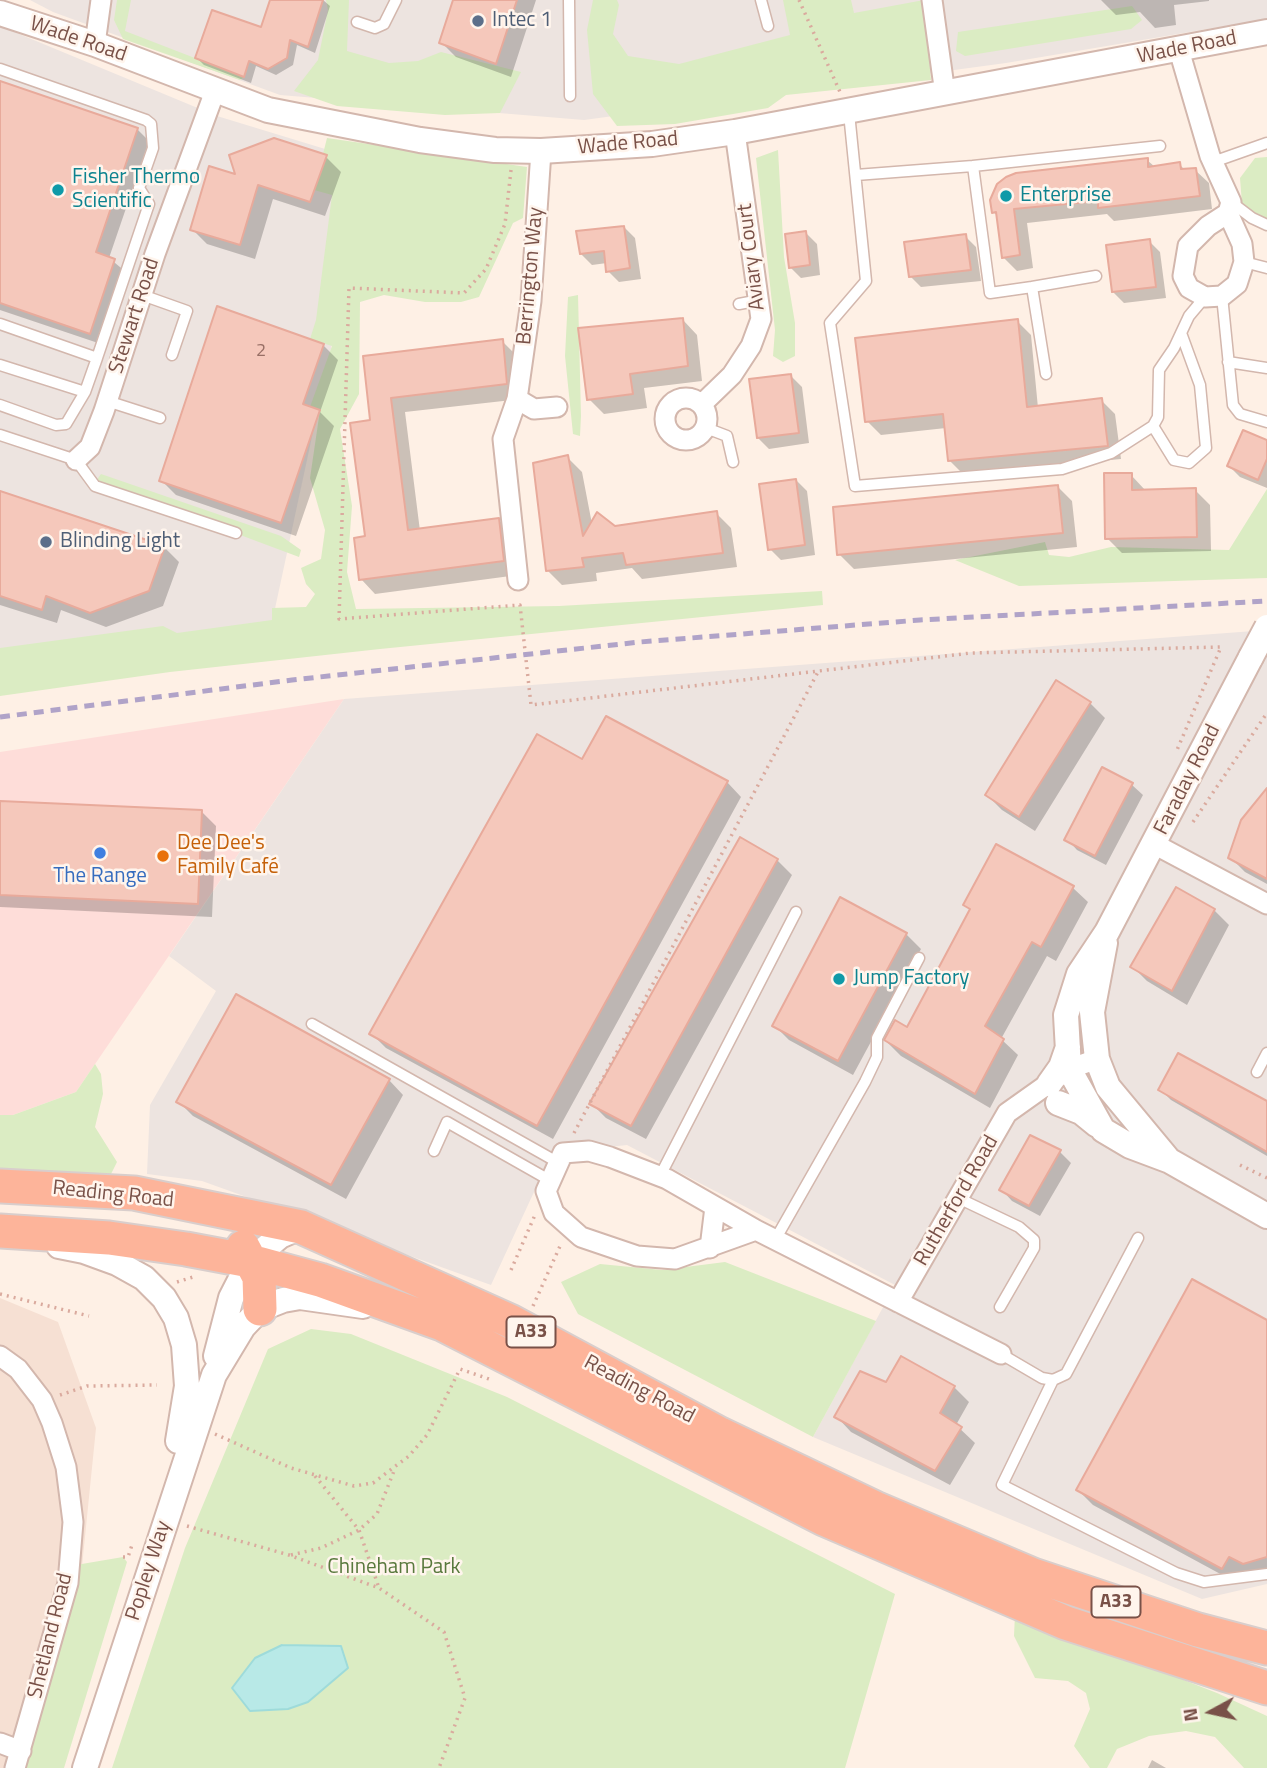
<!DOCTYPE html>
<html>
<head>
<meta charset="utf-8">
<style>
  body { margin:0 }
  #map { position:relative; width:1267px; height:1768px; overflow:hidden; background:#fef0e5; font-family:"Titillium Web",sans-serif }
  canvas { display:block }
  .north { position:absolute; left:1176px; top:1677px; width:70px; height:70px; -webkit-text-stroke:5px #fff5ed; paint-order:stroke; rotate:262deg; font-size:19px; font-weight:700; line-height:28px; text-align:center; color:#795148 }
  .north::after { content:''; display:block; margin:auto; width:24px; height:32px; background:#795148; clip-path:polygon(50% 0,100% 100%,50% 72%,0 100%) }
</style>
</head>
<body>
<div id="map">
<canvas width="1267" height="1768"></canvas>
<div class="north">N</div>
</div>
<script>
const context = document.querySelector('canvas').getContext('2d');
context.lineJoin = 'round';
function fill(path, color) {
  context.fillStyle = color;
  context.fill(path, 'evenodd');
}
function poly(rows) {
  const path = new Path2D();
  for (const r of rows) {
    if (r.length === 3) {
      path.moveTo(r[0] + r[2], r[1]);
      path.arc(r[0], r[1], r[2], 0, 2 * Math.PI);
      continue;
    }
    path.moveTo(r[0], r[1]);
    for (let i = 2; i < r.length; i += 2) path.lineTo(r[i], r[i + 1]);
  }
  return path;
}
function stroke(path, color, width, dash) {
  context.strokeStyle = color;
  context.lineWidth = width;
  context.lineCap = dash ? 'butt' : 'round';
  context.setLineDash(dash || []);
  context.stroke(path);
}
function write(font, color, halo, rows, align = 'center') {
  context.font = font + ' "Titillium Web",sans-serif';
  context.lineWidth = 5;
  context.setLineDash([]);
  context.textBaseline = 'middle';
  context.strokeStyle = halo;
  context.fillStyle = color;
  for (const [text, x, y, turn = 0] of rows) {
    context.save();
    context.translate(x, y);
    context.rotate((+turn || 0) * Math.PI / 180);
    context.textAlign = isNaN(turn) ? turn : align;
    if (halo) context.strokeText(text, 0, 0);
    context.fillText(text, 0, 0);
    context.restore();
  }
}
fill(poly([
  [0,1298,58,1322,96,1428,80,1586,32,1768,0,1768]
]), '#f6e0d3');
fill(poly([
  [344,699,76,1092,13,1115,0,1115,0,752]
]), '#feddd9');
fill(poly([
  [30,0,1267,0,1267,19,1006,63,584,120,280,95,53,12],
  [0,26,217,116,371,163,268,641,0,680],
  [1267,630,1267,1584,1202,1599,813,1437,895,1285,627,1145,552,1153,491,1285,202,1181,147,1174,150,1105,216,991,169,956,344,699]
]), '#ede4e0');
fill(poly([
  [117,0,131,0,125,31,244,77,240,80,123,39,114,20],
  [326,0,349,0,347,51,389,63,418,61,441,52,521,72,500,113,445,115,337,106,294,91,318,60,328,10],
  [593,0,617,0,619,5,613,34,628,56,679,64,790,35,783,0,851,0,854,13,924,0,931,80,786,95,768,108,675,124,617,126,593,94,587,30],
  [1132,6,1142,20,1131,29,965,56,956,51,958,32],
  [327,138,527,167,523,218,513,223,479,297,461,302,425,302,384,295,360,302,359,394,340,429,352,506,347,572,356,609,559,606,822,591,823,605,380,649,170,672,0,696,0,648,163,626,177,633,272,620,272,608,306,607,315,594,306,584,301,568,321,559,325,530,310,478,320,410,310,407,332,346,310,339,316,320,332,195,314,190],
  [778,150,784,257,795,323,795,356,783,362,773,356,775,330,756,158],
  [1267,157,1267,231,1243,217,1240,178,1255,158],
  [578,295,581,416,580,436,573,434,565,356,568,297],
  [101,474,281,536,301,550,299,557,96,481],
  [1267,489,1267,578,1019,586,955,560,1045,542,1049,555,1069,557,1111,547,1229,550],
  [95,1064,101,1074,103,1094,95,1127,117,1162,111,1174,0,1170,0,1115,13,1115,76,1092],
  [725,1262,876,1321,813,1437,578,1314,561,1282,600,1264,662,1270],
  [311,1329,351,1334,507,1397,895,1594,845,1768,112,1768,185,1548,268,1349],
  [123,1557,127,1562,64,1768,15,1768,70,1566],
  [1015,1614,1217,1693,1267,1716,1267,1768,1244,1768,1215,1737,1186,1731,1149,1736,1117,1749,1107,1768,1090,1768,1074,1746,1090,1709,1086,1693,1068,1681,1035,1678,1014,1636]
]), '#dbecc3');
const water = poly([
  [282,1645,341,1646,348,1668,308,1702,288,1709,250,1711,232,1688,255,1658,282,1645]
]);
fill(water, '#b8e9e7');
stroke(water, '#9edbda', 2);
fill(poly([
  [272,0,323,0,330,6,315,53,297,45,293,65,276,75,256,66,251,83,204,65,197,58,262,29],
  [455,0,536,0,511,77,456,57,441,42],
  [1101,0,1209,0,1209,1,1174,5,1176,25,1155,28,1140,12,1116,15],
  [0,82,137,129,149,141,109,258,126,272,101,344,0,310],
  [326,157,341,172,325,216,273,199,255,259,207,244,192,229,238,176],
  [1147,160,1155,167,1179,164,1186,171,1195,170,1209,183,1212,209,1114,221,1107,214,1027,223,1033,268,1017,271,1003,257,998,216,993,212],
  [624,227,635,238,641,279,619,282,608,271,607,263,592,265,581,254],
  [806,233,817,244,820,275,801,278,790,267],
  [965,236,976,247,981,281,921,287,910,276],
  [1149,241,1160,252,1166,298,1124,303,1113,292],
  [683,320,697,335,702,381,644,388,647,408,604,414,589,399],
  [1017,321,1031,335,1038,408,1101,400,1115,414,1121,459,963,474,949,460,946,428,881,435,867,421],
  [502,341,517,356,521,399,405,412,420,531,499,520,513,535,518,575,375,594,361,579,367,538,372,422,365,357],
  [323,345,338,360,320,412,334,426,296,536,176,495,161,480],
  [791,376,802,387,809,443,769,449,758,438],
  [1267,442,1267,488,1240,477,1229,466],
  [567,457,582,472,592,524,614,528,716,513,731,528,737,567,642,579,632,568,596,573,597,581,562,585,547,570],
  [1131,475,1146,491,1195,490,1210,505,1211,551,1122,553,1107,538],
  [796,480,807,491,815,555,781,560,770,549],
  [1057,486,1072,501,1077,547,854,569,839,554],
  [0,493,164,547,179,562,163,606,106,627,61,610,57,623,0,605],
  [1090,703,1105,718,1035,831,1002,810,987,795],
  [727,782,741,797,553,1139,386,1048,371,1033],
  [1132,785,1143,795,1106,865,1077,850,1067,839],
  [1267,802,1267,884,1245,872,1230,857],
  [0,803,202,812,216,826,212,917,0,907],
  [777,860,792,875,646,1139,606,1118,591,1103],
  [1073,888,1088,902,1056,961,1047,956,1001,1039,1018,1055,990,1108,901,1056,887,1042,895,1023,907,1029,971,911,965,905],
  [1214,910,1229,925,1187,1005,1147,981,1132,966],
  [906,934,921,949,853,1075,789,1040,774,1025],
  [389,1080,403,1095,346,1199,193,1116,178,1101],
  [1160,1089,1267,1105,1267,1156,1171,1100],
  [1031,1137,1060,1152,1071,1163,1040,1216,1012,1201,1002,1190],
  [1267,1322,1267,1576,1259,1578,1244,1571,1237,1583,1093,1505,1078,1490],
  [886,1384,954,1387,969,1402,956,1425,975,1443,950,1485,851,1432,837,1417],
  [1152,1760,1166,1768,1148,1768]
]), '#0003');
const building = poly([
  [270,0,323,0,308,47,290,40,287,58,268,69,249,61,244,77,195,58,212,10,261,27,270,0],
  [453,0,517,0,496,64,439,43,453,0],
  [0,81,138,128,96,252,115,259,90,334,0,303,0,81],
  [274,138,327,155,310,202,258,185,240,245,190,230,209,166,235,174,229,155,274,138],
  [1148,158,1148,167,1180,162,1181,169,1196,168,1200,196,1098,208,1098,201,1014,209,1020,255,1002,258,996,212,992,213,990,200,997,184,1006,177,1016,173,1148,158],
  [624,226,630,268,606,272,604,251,580,254,576,231,624,226],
  [806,231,810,265,789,268,785,234,806,231],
  [966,234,971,270,909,277,904,242,966,234],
  [1150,239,1156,287,1112,292,1106,245,1150,239],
  [217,306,324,344,303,404,320,410,281,523,159,481,217,306],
  [683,318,688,366,630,374,633,394,587,400,578,328,683,318],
  [1018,319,1027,407,1102,398,1108,446,948,461,943,414,865,422,855,338,1018,319],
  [503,339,507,384,391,398,408,530,499,518,504,561,359,580,354,538,365,536,350,423,370,420,363,356,503,339],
  [791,374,799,433,757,438,749,379,791,374],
  [1243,430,1267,440,1267,459,1258,480,1227,466,1243,430],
  [568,455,583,536,597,512,615,526,717,511,723,553,626,565,623,553,582,558,584,567,546,571,533,463,568,455],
  [1104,473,1132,473,1132,490,1196,488,1197,537,1105,539,1104,473],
  [796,479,805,545,768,550,759,484,796,479],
  [1058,485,1063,533,837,555,833,507,1058,485],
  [0,491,165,546,149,591,90,613,46,596,42,610,0,596,0,491],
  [1056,680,1091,702,1019,817,985,795,1056,680],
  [606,716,728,781,537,1126,369,1034,537,734,582,759,606,716],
  [1102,767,1133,783,1095,856,1064,840,1102,767],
  [1267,788,1267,879,1228,858,1241,820,1267,788],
  [0,801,202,810,198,904,0,895,0,801],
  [740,837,778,859,631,1126,589,1104,740,837],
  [996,844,1074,886,1041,947,1032,942,985,1026,1004,1039,975,1094,884,1040,895,1020,907,1027,970,909,963,905,996,844],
  [1176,887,1215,909,1172,991,1130,967,1176,887],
  [840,897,907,933,838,1061,772,1026,840,897],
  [236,994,390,1079,331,1185,176,1102,236,994],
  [1178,1053,1267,1101,1267,1152,1158,1090,1178,1053],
  [1030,1135,1061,1150,1029,1206,999,1190,1030,1135],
  [1192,1279,1267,1320,1267,1557,1243,1564,1229,1557,1222,1569,1076,1490,1192,1279],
  [901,1356,955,1386,940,1413,962,1427,935,1471,834,1417,860,1371,886,1382,901,1356]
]);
fill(building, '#f5c8bb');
stroke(building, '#e8aa9b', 2);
const service = poly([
  [569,0,570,96],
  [761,0,768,26],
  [357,22,375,28,384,24,396,0],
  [0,69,146,120,151,124,153,148,139,188,149,204,97,358,0,324],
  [849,113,866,281,830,323,855,486,1062,469,1111,453,1153,426,1158,417,1159,370,1174,348,1189,316,1205,297],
  [1213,162,1267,143],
  [973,166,1160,146],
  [856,175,973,166,990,293,1032,287,1046,374],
  [1231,202,1252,218,1267,225],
  [1244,262,1267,268],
  [1032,287,1096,276],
  [142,295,187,311,172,355],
  [1222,296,1233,405,1240,414,1267,422],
  [739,304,760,300],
  [1228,362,1267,368],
  [0,365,85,392],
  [107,401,160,418],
  [0,405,56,425,66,424,85,392,97,358],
  [1153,426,1174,460,1189,463,1206,448,1200,385,1181,333],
  [706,428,727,436,733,462],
  [0,435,76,460,95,486,236,533],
  [312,1024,559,1163],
  [1257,1072,1267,1053],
  [434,1151,447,1122,551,1181],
  [660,1176,796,912],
  [958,1198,1019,1227,1034,1240,1034,1248,1000,1307],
  [775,1240,865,1082,877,1057,877,1038,919,958],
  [1001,1354,1042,1378,1053,1380,1066,1374,1138,1238],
  [1053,1380,1002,1485,1176,1573,1204,1582,1267,1574]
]);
const minor = poly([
  [932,0,945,94],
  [95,44,101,0],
  [1179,50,1210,156,1231,202,1228,213],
  [1228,213,1242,244,1244,262,1237,284,1222,296,1205,297,1189,288,1183,276,1188,246,1208,226,1228,213],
  [686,419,21],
  [517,399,534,409,557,407],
  [702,404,732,375,751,346,761,319,735,132],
  [76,460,90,447,104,411,155,254,215,91],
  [518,580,503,439,517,399,531,301,541,151],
  [1154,844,1267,904],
  [756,1230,675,1259,637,1256,581,1237,554,1213,546,1191,563,1153,589,1151,610,1157,667,1179,756,1230,1001,1354],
  [710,1248,715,1207],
  [898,1302,1007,1113,1069,1069,1097,1059],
  [0,1356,18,1369,42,1400,52,1423,66,1467,73,1522,68,1583,15,1768],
  [0,1743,21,1751]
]);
const tertiary = poly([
  [0,13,95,44,268,110,420,140,495,150,541,151,652,144,735,132,1267,32],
  [1251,657,1107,932,1079,974,1066,1015,1069,1069,1103,1130,1130,1146,1170,1161,1267,1216],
  [1105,943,1092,1012,1097,1059,1108,1087,1167,1158],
  [1049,1084,1061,1067,1068,1047],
  [1058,1103,1081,1112,1097,1125],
  [59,1246,84,1251,117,1263,144,1278,164,1298,176,1318,184,1345,187,1386,178,1441],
  [216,1356,231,1298,250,1261,280,1236,301,1227],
  [85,1768,214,1375,243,1327,260,1309,283,1300,300,1297,363,1306]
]);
const trunk = poly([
  [0,1186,134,1193,301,1227,510,1321,720,1434,875,1508,1033,1575,1198,1630,1267,1648],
  [0,1231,109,1238,186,1249,250,1261,320,1280,442,1324,824,1519,1066,1623,1267,1688],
  [243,1247,259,1277,260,1309]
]);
stroke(service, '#d3b7ad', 13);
stroke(minor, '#d3b7ad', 23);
stroke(tertiary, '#d3b7ad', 28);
stroke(trunk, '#d9cecc', 37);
stroke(poly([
  [799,0,840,92],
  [511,170,505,224,486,269,464,293,349,288,339,619,520,605,531,705,971,653,1221,647,1177,750],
  [1193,822,1267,713],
  [574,1133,819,670],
  [1240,1165,1267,1178],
  [511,1270,535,1215],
  [177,1282,193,1277],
  [0,1294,89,1316],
  [533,1306,561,1244],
  [60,1395,87,1386,157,1385],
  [215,1434,291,1468,354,1486,373,1483,409,1456,427,1435,460,1369,489,1379,491,1376],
  [315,1476,359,1530,379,1588],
  [187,1526,289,1555,379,1588,444,1632,465,1698,439,1768],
  [291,1555,321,1548,359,1530,377,1514,394,1471],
  [123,1557,128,1557,133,1542]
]), '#daaa9e', 3.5, [2, 5]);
stroke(service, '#fff', 10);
stroke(minor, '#fff', 19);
stroke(tertiary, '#fff', 24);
stroke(trunk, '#fdb49a', 33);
stroke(poly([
  [0,717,292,680,640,642,920,620,1267,601]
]), '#b0a3c8', 5, [10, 7]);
const tertiaryBridge = poly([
  [1251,657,1267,627]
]);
stroke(tertiaryBridge, '#d3b7ad', 28, []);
stroke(tertiaryBridge, '#fff', 24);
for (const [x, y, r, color] of [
  [478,21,7,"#5c6f8a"],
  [58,190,7,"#0f9aa8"],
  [1006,196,7,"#0f9aa8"],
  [46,542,7,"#5c6f8a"],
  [100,853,7,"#3f7fe0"],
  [163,856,7,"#e8710a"],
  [839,979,7,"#0f9aa8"]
]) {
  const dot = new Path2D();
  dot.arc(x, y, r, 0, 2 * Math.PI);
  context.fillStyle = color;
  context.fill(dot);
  stroke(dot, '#fff5ed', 2.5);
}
write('18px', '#986f65', null, [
  ["2",261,352]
]);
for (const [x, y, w] of [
  [531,1332,49],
  [1116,1602,49]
]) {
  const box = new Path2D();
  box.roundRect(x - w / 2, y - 15.5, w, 31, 5);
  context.fillStyle = '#fff5ed';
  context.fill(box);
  stroke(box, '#795148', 2);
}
write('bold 19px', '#795148', null, [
  ["A33",531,1332],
  ["A33",1116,1602]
]);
write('21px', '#4e5e75', '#fff5ed', [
  ["Intec 1",492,21],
  ["Blinding Light",60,542]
], 'left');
write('21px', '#795148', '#fff5ed', [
  ["Wade Road",78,40,19],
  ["Wade Road",1187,48,-11],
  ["Wade Road",628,144,-5],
  ["Aviary Court",752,257,-97],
  ["Berrington Way",531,276,-85],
  ["Stewart Road",135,316,-72],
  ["Faraday Road",1188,780,-63],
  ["Reading Road",113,1195,6],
  ["Rutherford Road",957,1201,-60],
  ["Reading Road",639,1390,28],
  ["Popley Way",149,1571,-72],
  ["Shetland Road",51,1636,-76]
]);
write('21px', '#0d838f', '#fff5ed', [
  ["Fisher Thermo",72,178],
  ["Scientific",72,202],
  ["Enterprise",1020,196],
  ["Jump Factory",853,979]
], 'left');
write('21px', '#c56008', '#fff5ed', [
  ["Dee Dee's",177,844],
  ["Family Café",177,868]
], 'left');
write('21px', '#366cbe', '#fff5ed', [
  ["The Range",100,877]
]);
write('21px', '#59793d', '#fff5ed', [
  ["Chineham Park",394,1568]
]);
</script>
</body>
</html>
